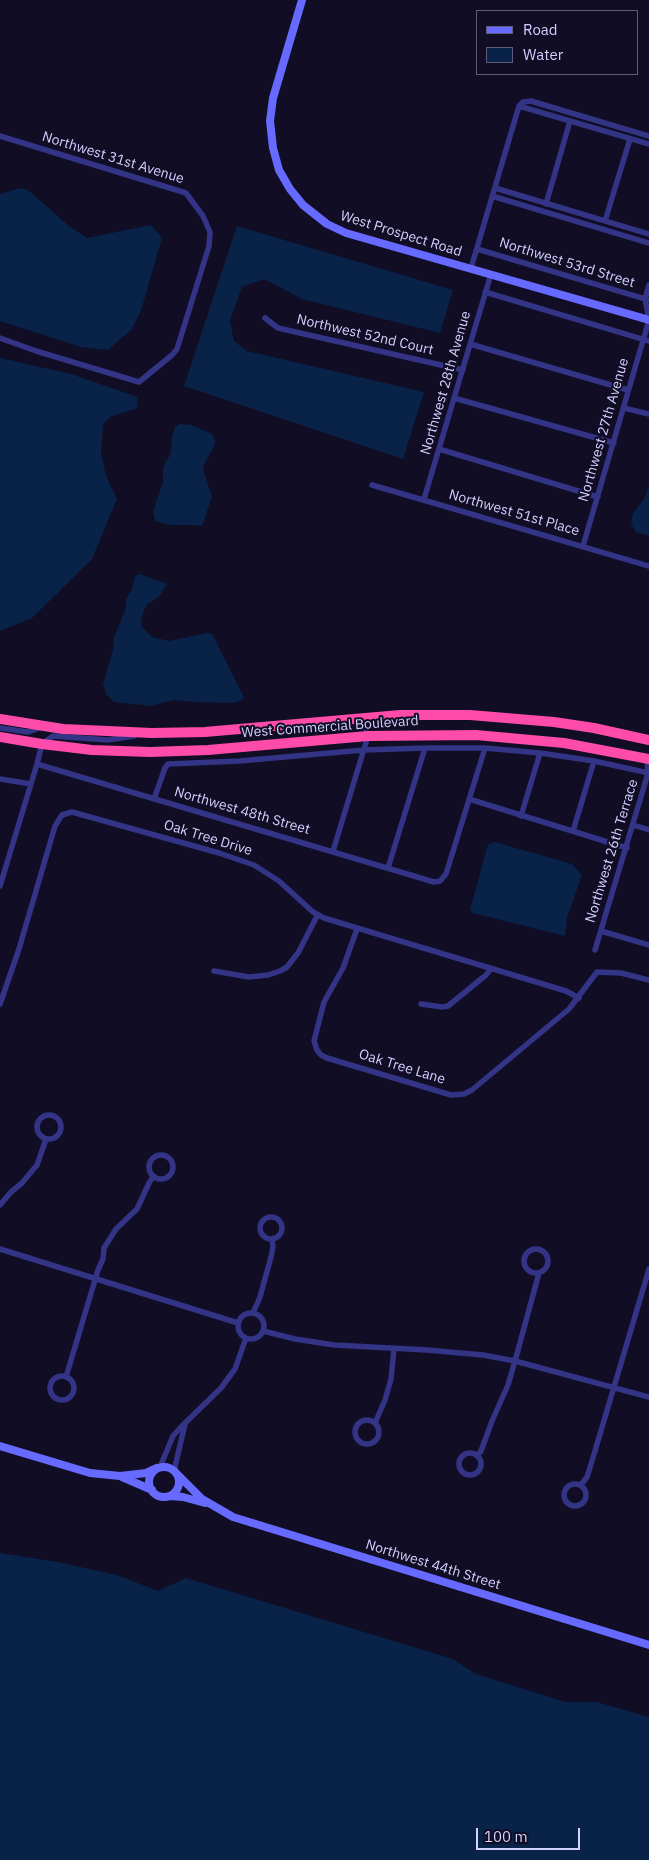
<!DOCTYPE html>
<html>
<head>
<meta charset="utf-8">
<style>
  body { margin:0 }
  #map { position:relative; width:649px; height:1860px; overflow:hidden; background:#100d25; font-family:"IBM Plex Sans",sans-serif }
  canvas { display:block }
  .legend { position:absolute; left:476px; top:10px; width:162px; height:65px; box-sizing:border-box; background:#100d25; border:1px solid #5e5b7c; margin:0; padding:6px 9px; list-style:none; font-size:15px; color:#d4d0ff }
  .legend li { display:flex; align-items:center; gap:10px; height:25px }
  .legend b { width:25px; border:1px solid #5e5b7c }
  .scale { position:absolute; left:476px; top:1828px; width:104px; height:22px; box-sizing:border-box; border:2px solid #d4d0ff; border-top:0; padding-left:6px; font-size:15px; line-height:18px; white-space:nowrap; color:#d4d0ff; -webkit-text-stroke:4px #100d25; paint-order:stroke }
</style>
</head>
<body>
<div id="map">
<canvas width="649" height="1860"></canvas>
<ul class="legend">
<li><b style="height:6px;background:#676aff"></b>Road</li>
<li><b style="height:14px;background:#082248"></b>Water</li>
</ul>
<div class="scale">100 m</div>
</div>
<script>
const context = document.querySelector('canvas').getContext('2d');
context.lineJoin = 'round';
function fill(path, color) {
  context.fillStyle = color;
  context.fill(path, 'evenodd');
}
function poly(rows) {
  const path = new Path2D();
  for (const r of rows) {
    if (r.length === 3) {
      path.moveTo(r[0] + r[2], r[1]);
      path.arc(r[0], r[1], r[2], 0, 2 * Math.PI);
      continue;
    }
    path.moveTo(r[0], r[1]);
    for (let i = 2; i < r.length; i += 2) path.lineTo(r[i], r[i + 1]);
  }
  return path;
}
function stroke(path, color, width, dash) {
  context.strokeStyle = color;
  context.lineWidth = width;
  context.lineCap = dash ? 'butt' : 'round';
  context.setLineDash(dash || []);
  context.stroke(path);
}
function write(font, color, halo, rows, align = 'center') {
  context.font = font + ' "IBM Plex Sans",sans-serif';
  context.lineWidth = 4;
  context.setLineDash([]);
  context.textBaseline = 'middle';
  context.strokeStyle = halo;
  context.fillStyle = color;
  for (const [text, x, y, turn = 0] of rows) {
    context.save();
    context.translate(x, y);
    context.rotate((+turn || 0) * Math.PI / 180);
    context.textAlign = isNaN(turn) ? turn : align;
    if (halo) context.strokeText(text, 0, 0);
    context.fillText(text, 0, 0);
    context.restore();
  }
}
fill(poly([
  [21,188,28,190,69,226,87,238,151,225,162,238,141,311,131,330,108,350,81,347,0,321,0,194],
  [237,226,453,290,440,333,302,299,264,279,242,287,230,321,234,341,247,351,424,392,403,459,184,386],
  [0,358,71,374,138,397,137,408,110,417,103,425,101,453,106,476,117,499,92,559,32,618,0,631],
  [180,424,191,425,210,433,214,437,215,444,204,465,203,470,212,496,203,524,201,526,191,525,169,525,155,521,153,511,163,482,163,467,171,453,172,436,175,427],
  [649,486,649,536,636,532,631,524,633,513,644,499],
  [140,574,167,584,159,597,147,604,141,618,142,627,152,637,169,641,206,633,212,634,244,697,240,701,231,703,196,702,173,700,151,706,114,702,106,694,103,684,114,646,113,640,126,608,126,599,132,589,135,576],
  [495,842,572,864,582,875,567,918,565,936,473,913,470,910,488,844],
  [0,1553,58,1562,117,1575,158,1591,186,1578,453,1659,476,1674,565,1702,597,1702,649,1717,649,1860,0,1860]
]), '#082248');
stroke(poly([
  [519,106,523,102,531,101,649,136],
  [519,106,649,144],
  [0,136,186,193,203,216,210,232,209,246,177,349,172,355,139,382,36,351,0,338],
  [495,188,649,234],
  [492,196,649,243],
  [546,204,570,121],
  [605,221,630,139],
  [477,249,649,300],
  [471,268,519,106],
  [485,292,649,341],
  [265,318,278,328,463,370],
  [649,320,645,299,649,285],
  [470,344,628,390],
  [454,398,614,443],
  [624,408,649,414],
  [439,449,598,497],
  [372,485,649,566],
  [424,499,491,274],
  [583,546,649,320],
  [0,728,28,732,42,727],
  [37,764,434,882,440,881,446,874,485,748],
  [0,779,31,784],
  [154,799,165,768,168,764,239,761,364,750,425,748,485,748,540,753,594,761,649,773],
  [469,799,627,848],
  [521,816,540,753],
  [633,825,649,830],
  [573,831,594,761],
  [333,851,368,736,363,718],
  [388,868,425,748],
  [0,886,37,764,42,744,53,736,108,740,134,736],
  [357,929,343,968,324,1002,314,1041,317,1050,321,1055,327,1058,451,1095,464,1094,472,1090,569,1009,597,972,621,973,649,980],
  [601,931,649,945],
  [595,950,646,780,648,773,647,759],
  [214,971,249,977,268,975,280,971,287,967,298,953,317,916],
  [0,1004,19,949,55,826,62,815,72,812,219,853,254,865,279,881,313,912,324,918,566,991,579,998],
  [421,1004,442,1007,448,1006,486,975,491,969],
  [49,1127,12],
  [161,1167,12],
  [0,1205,11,1192,22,1183,37,1165,46,1139],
  [271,1228,11],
  [0,1249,238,1323],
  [536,1261,12],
  [539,1273,515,1361,649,1397],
  [251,1326,13],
  [253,1313,260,1297,271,1257,273,1247,272,1239],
  [263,1331,295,1339,334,1345,427,1350,483,1355,515,1361,508,1385,492,1421,481,1451,477,1456],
  [62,1388,12],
  [66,1377,98,1270,103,1259,104,1248,116,1229,137,1209,149,1183,153,1177],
  [367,1432,12],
  [375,1423,385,1400,391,1379,394,1349],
  [470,1464,11],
  [160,1467,173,1436,181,1427,221,1388,235,1369,246,1338],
  [174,1471,185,1424],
  [575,1495,11],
  [581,1485,587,1477,592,1461,649,1269]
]), '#343487', 5.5);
stroke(poly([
  [302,0,273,98,270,121,273,148,279,170,290,189,303,205,327,224,346,233,649,320],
  [0,1446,90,1473,120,1476,146,1473,157,1468],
  [164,1482,15],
  [177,1474,202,1499,233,1517,649,1645],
  [122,1477,152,1490],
  [170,1496,183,1497,205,1503]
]), '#676aff', 8);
stroke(poly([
  [0,719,63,729,152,733,205,732,400,715,470,715,554,722,594,728,649,740],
  [0,737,42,744,92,750,150,752,208,750,368,736,476,735,564,743,649,759]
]), '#ff4ba9', 10);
write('14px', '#d4d0ff', '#100d25', [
  ["Northwest 31st Avenue",113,158,17],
  ["West Prospect Road",401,234,17],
  ["Northwest 53rd Street",567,263,17],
  ["Northwest 52nd Court",365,335,13],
  ["Northwest 28th Avenue",446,383,-74],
  ["Northwest 27th Avenue",604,430,-74],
  ["Northwest 51st Place",514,513,16],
  ["West Commercial Boulevard",330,727,-4],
  ["Northwest 48th Street",242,811,16],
  ["Oak Tree Drive",208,838,17],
  ["Northwest 26th Terrace",612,851,-73],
  ["Oak Tree Lane",402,1067,17],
  ["Northwest 44th Street",433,1565,17]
]);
</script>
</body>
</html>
